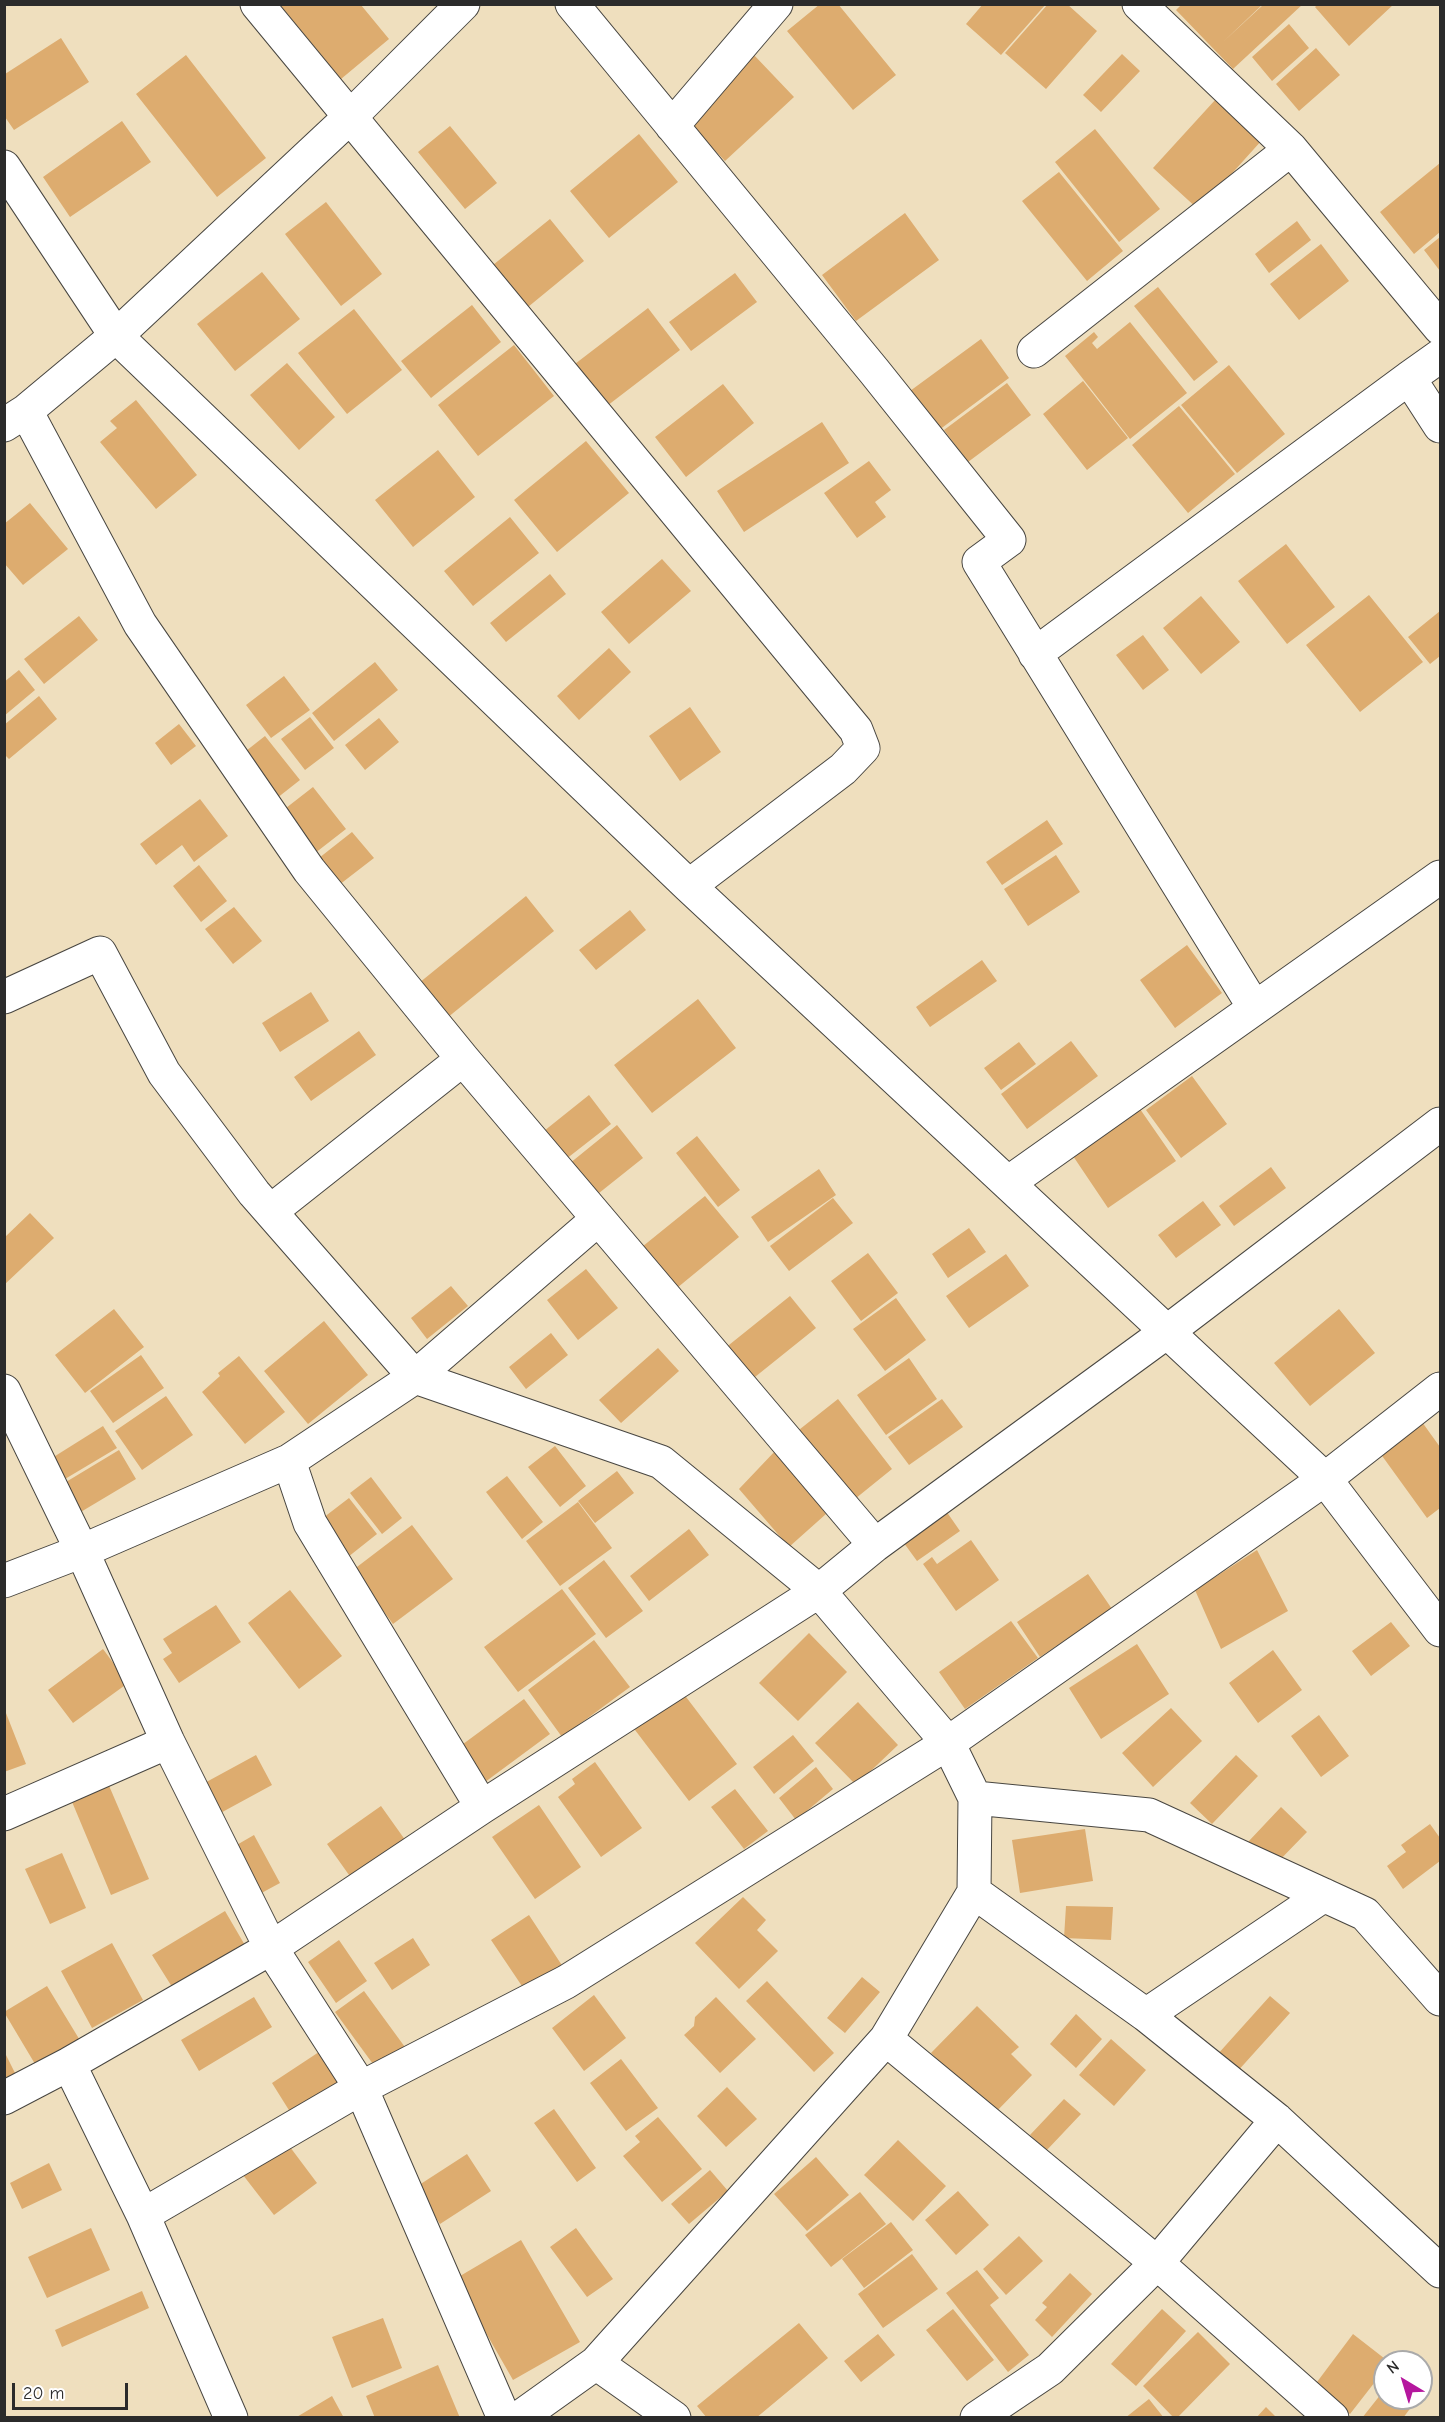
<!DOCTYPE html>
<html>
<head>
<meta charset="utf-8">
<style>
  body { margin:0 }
  #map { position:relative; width:1445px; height:2422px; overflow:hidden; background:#efdfbe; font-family:"Comic Neue",sans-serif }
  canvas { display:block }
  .frame { position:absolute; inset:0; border:6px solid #2b2b2b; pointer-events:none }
  .north { position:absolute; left:1373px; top:2350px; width:60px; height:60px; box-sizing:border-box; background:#fff; border:2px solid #aaa; border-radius:50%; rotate:322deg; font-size:16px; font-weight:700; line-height:24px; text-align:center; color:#2b2b2b }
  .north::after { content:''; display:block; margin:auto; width:21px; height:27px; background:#b5179e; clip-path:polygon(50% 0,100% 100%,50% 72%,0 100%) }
  .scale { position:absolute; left:12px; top:2383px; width:116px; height:27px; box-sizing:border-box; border:3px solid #2b2b2b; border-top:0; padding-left:8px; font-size:18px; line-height:21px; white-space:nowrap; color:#2b2b2b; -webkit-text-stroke:4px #fff; paint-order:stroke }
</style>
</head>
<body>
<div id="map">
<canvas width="1445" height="2422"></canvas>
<div class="frame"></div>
<div class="north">N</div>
<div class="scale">20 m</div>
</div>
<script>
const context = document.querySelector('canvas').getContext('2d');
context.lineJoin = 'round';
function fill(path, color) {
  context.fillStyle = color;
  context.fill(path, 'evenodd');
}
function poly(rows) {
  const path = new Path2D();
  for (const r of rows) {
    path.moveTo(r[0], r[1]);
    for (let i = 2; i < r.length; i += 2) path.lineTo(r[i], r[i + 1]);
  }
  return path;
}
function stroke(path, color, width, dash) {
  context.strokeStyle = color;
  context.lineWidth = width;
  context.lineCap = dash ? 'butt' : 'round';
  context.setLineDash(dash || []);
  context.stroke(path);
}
fill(poly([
  [820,4,838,4,896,75,853,110,787,31],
  [983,4,1046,4,1001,55,966,24],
  [1048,4,1067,4,1097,31,1046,89,1005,53],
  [1182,4,1263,4,1223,42,1264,4,1303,4,1233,69,1176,10],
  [1318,4,1394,4,1349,46,1315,7],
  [280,5,361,5,389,39,341,79],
  [1289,24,1309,48,1272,81,1252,57],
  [61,38,89,82,14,130,5,117,5,74],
  [1316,48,1340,75,1299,111,1276,84],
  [753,54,794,97,725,161,685,119],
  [1122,54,1140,71,1101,112,1083,95],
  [186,55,266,158,217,197,136,94],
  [1216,99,1262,140,1199,210,1153,168],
  [122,121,151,162,70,217,43,177],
  [450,126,497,183,465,209,418,152],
  [1095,129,1160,209,1119,242,1055,162],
  [639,134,678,182,609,238,570,191],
  [1440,163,1440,232,1414,254,1380,212],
  [1059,172,1123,251,1087,281,1022,201],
  [326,202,382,274,341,306,285,234],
  [905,213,939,260,856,321,822,275],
  [550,219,584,261,528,307,493,265],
  [1297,221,1311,240,1269,273,1255,254],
  [1440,237,1440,271,1424,250],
  [1321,244,1349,281,1299,320,1270,284],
  [262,272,300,319,235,371,197,324],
  [735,273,757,302,691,351,669,322],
  [1158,287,1218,362,1194,381,1134,306],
  [472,305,501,342,431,398,401,361],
  [648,308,680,350,603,409,571,367],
  [354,309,402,370,347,414,298,353],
  [1130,322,1187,393,1130,439,1065,356,1094,332,1098,337,1092,343,1097,349],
  [981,339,1009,378,939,430,910,391],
  [514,345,554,396,478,456,438,405],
  [287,363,335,417,299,450,250,395],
  [1229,365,1285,434,1237,473,1181,405],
  [1083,381,1128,438,1087,470,1043,414],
  [1007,383,1031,415,968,462,944,430],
  [723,384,754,423,686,477,655,437],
  [136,400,197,475,156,509,100,442,117,428,110,421],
  [1179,406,1235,474,1188,513,1132,445],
  [822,422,849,463,744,532,717,491],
  [586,441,629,493,557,552,514,500],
  [438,450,475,497,413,547,375,500],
  [869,461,891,490,875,502,886,517,857,538,824,493],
  [30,503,68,549,23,585,4,563,4,524],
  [510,517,539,553,473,606,444,571],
  [1286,544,1335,607,1287,644,1238,581],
  [662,559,691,591,629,644,601,612],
  [550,574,566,594,506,642,490,623],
  [1369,595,1423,662,1360,712,1306,645],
  [1201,596,1240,642,1201,674,1163,628],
  [1440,611,1440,656,1430,664,1408,637],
  [79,616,98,640,44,684,24,659],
  [1143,635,1169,670,1143,690,1116,655],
  [609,648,631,672,579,720,557,696],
  [375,662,398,690,334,741,312,713],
  [19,670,35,690,4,716,4,682],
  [284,676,310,710,271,738,246,705],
  [39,696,57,719,9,759,4,754,4,725],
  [690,707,721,752,680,781,649,736],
  [310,717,334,748,305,770,281,739],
  [379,718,399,742,365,770,345,745],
  [179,724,196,746,171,765,155,743],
  [265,736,300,780,272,802,237,758],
  [313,787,346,829,310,857,277,815],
  [200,799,228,836,194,862,182,845,156,865,140,844],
  [1047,820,1063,844,1002,885,986,862],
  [352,832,374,858,339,885,319,858],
  [1056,855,1080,892,1028,926,1004,889],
  [199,865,227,901,201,922,173,886],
  [526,896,554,931,447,1018,419,983],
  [234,907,262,941,233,964,205,929],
  [630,910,646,930,596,970,579,950],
  [1187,945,1222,993,1175,1028,1140,980],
  [982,960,997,981,930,1027,916,1007],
  [311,992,329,1021,280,1052,262,1023],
  [698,999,736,1048,652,1113,614,1065],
  [359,1031,376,1055,311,1101,294,1077],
  [1071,1041,1098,1076,1027,1129,1001,1094],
  [1019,1042,1036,1064,1001,1090,984,1068],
  [1192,1076,1227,1124,1181,1158,1146,1110],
  [589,1095,611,1124,561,1163,539,1135],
  [1140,1109,1176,1161,1108,1208,1073,1156],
  [617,1125,643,1158,589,1201,564,1168],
  [697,1136,740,1190,718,1207,676,1153],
  [1271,1167,1286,1188,1234,1226,1219,1206],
  [819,1169,836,1195,768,1242,751,1217],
  [705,1196,739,1237,666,1297,632,1255],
  [833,1198,853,1223,789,1271,770,1246],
  [1203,1201,1221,1225,1176,1258,1158,1235],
  [30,1213,54,1238,4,1285,4,1238],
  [969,1228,986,1252,948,1278,932,1254],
  [868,1253,898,1293,861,1321,831,1281],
  [1006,1254,1029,1286,969,1328,946,1296],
  [586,1269,618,1308,578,1340,547,1300],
  [451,1286,468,1306,427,1339,411,1318],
  [790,1296,816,1328,745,1385,719,1353],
  [896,1298,926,1340,885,1371,853,1329],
  [114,1309,144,1347,85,1393,55,1355],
  [1339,1309,1375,1353,1310,1406,1274,1363],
  [324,1321,368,1375,308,1424,264,1371],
  [551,1333,568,1355,526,1389,509,1367],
  [658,1348,679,1371,621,1423,599,1400],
  [141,1355,164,1388,113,1423,90,1391],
  [239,1356,285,1412,245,1444,202,1392,220,1376,218,1373],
  [909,1358,937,1399,886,1435,857,1395],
  [166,1396,193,1435,142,1470,115,1431],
  [838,1399,892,1469,845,1507,790,1437],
  [942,1399,963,1427,909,1465,888,1437],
  [1422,1422,1440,1447,1440,1508,1427,1518,1380,1453],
  [103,1426,117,1448,65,1479,52,1458],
  [555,1446,586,1486,560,1507,528,1467],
  [777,1449,826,1514,789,1547,739,1489],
  [119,1450,136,1479,74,1516,56,1488],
  [617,1471,634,1493,595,1523,578,1501],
  [507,1476,543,1522,522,1539,486,1492],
  [371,1477,402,1518,382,1534,350,1493],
  [349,1498,377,1534,348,1557,319,1521],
  [578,1502,612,1548,560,1586,526,1541],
  [944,1508,960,1531,917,1561,901,1539],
  [412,1525,453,1579,393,1624,353,1570],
  [689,1529,709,1555,649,1601,630,1576],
  [971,1540,999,1580,956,1611,923,1564,932,1557,937,1564],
  [1257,1550,1288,1611,1221,1649,1195,1590],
  [604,1560,643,1611,606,1638,568,1588],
  [1088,1574,1112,1609,1040,1657,1017,1622],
  [562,1589,596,1634,518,1692,484,1647],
  [290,1590,342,1656,299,1689,248,1623],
  [216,1605,241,1642,179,1683,163,1659,172,1653,163,1639],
  [1011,1621,1038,1658,965,1709,939,1672],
  [1391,1622,1410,1646,1371,1676,1352,1651],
  [809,1633,847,1672,798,1721,759,1683],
  [594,1640,630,1687,562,1737,528,1690],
  [1137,1644,1169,1694,1101,1739,1069,1688],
  [103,1649,128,1683,73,1723,48,1690],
  [1273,1650,1302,1690,1258,1723,1229,1683],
  [680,1689,737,1764,689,1801,632,1726],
  [524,1699,550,1734,481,1785,455,1750],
  [858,1702,898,1745,856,1785,815,1743],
  [4,1708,26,1764,4,1772],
  [1171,1708,1202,1741,1153,1787,1122,1753],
  [1319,1715,1349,1756,1321,1777,1291,1736],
  [793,1735,814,1761,774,1794,753,1767],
  [256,1755,272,1785,215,1816,199,1786],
  [1236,1755,1258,1776,1212,1824,1190,1803],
  [595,1762,642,1828,601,1857,558,1797,575,1784,572,1779],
  [816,1767,833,1789,796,1820,779,1798],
  [107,1781,149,1879,111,1895,70,1797],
  [735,1789,768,1831,744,1849,711,1807],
  [539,1805,581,1867,535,1899,492,1837],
  [381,1806,408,1844,354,1882,327,1844],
  [1281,1807,1307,1832,1273,1867,1248,1842],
  [1430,1824,1440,1838,1440,1861,1403,1889,1387,1866,1406,1852,1401,1845],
  [1085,1829,1093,1881,1020,1893,1012,1840],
  [254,1835,280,1883,254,1897,228,1850],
  [62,1853,86,1908,50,1924,25,1869],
  [743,1897,766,1920,757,1930,778,1951,739,1989,695,1943],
  [1066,1906,1113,1907,1111,1940,1064,1938],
  [225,1911,246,1947,174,1990,152,1955],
  [529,1915,565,1970,528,1995,491,1940],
  [413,1938,430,1965,392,1990,374,1963],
  [339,1940,367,1981,336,2003,308,1962],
  [112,1943,143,2000,92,2028,61,1971],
  [862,1977,880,1992,845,2033,827,2018],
  [767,1981,834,2053,814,2072,746,2001],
  [47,1986,84,2047,41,2074,4,2012],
  [364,1991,410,2054,381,2075,335,2012],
  [594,1995,626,2038,584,2071,552,2028],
  [1270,1996,1290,2013,1236,2073,1217,2055],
  [254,1997,272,2027,199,2071,181,2040],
  [716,1997,756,2039,720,2073,684,2035,694,2026,695,2017],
  [977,2006,1019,2047,1011,2054,1032,2075,993,2115,931,2053],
  [1076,2014,1102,2039,1076,2068,1050,2044],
  [1111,2039,1146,2070,1114,2106,1079,2075],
  [322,2050,343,2082,292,2115,272,2083],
  [4,2051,21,2085,4,2092],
  [621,2059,658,2108,626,2131,590,2083],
  [727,2087,757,2119,726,2147,697,2116],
  [1064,2099,1081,2114,1046,2151,1030,2135],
  [554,2109,596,2168,577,2182,534,2123],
  [658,2117,702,2169,662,2202,623,2156,640,2142,635,2136],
  [898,2140,946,2186,913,2221,864,2175],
  [287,2143,317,2183,274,2215,243,2175],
  [467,2154,491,2191,440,2224,416,2187],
  [816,2157,849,2195,807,2231,774,2194],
  [49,2163,62,2190,22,2209,10,2183],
  [710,2170,728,2191,689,2224,671,2204],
  [958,2191,989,2225,956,2255,925,2220],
  [860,2192,886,2224,831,2267,805,2235],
  [891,2222,913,2250,864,2288,842,2259],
  [91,2228,110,2270,47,2298,28,2257],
  [576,2228,613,2279,587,2297,550,2247],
  [1019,2236,1043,2261,1006,2295,983,2269],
  [521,2240,580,2342,513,2380,455,2279],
  [912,2254,938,2289,883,2328,858,2294],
  [977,2270,999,2298,990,2305,1029,2355,1008,2372,946,2293],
  [1070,2273,1092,2294,1052,2337,1035,2320,1047,2307,1042,2303],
  [142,2291,149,2308,62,2347,55,2330],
  [953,2309,994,2360,967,2381,926,2330],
  [1162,2309,1186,2331,1136,2386,1111,2364],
  [383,2318,402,2368,352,2388,332,2337],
  [799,2323,828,2358,756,2418,707,2418,697,2406],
  [1198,2332,1230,2364,1177,2418,1174,2418,1143,2386],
  [878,2334,895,2355,861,2382,844,2361],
  [1353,2334,1389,2362,1385,2362,1385,2369,1350,2414,1314,2386],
  [438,2365,460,2418,375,2418,366,2396],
  [1385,2389,1385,2398,1418,2398,1403,2418,1362,2418],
  [332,2396,344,2418,295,2418],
  [1149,2399,1164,2418,1125,2418],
  [1266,2407,1277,2418,1256,2418]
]), '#ddac6f');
const minor = poly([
  [257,4,856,730,863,748,843,769,689,886],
  [572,4,874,371,1009,540,979,562,1254,1007],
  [1139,4,1291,149,1440,328],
  [672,126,776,4],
  [4,167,116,336,689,886,1325,1479,1440,1630],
  [1034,351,1291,149],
  [1440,356,1409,378,1440,426],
  [26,411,140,624,309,870,463,1059,875,1545],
  [4,425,26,411,116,336,350,117,463,4],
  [1035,654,1409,378],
  [4,997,100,953,164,1073,254,1193,415,1377,598,1219],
  [1008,1183,1440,877],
  [271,1211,463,1059],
  [4,1391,82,1551,168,1742,271,1948,361,2088,143,2215],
  [289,1461,310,1523,482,1807],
  [4,1581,82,1551,289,1461,415,1377,661,1462,819,1591,948,1743,975,1798,974,1892,886,2039,596,2363,519,2418],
  [975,1798,1149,1815,1365,1914,1440,1999],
  [4,1814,168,1742],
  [974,1892,1146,2015,1277,2120],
  [1146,2015,1324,1895],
  [886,2039,1157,2263,1332,2418],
  [69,2064,143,2215,231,2418],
  [4,2098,69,2064,271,1948,482,1807,819,1591,875,1545,1168,1331,1440,1124],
  [596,2363,674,2418],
  [504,2418,361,2088,566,1982,948,1743,1325,1479,1440,1389],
  [977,2418,1050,2369,1157,2263,1277,2120,1440,2271]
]);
stroke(minor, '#484641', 35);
stroke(minor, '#fff', 33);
</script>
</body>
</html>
